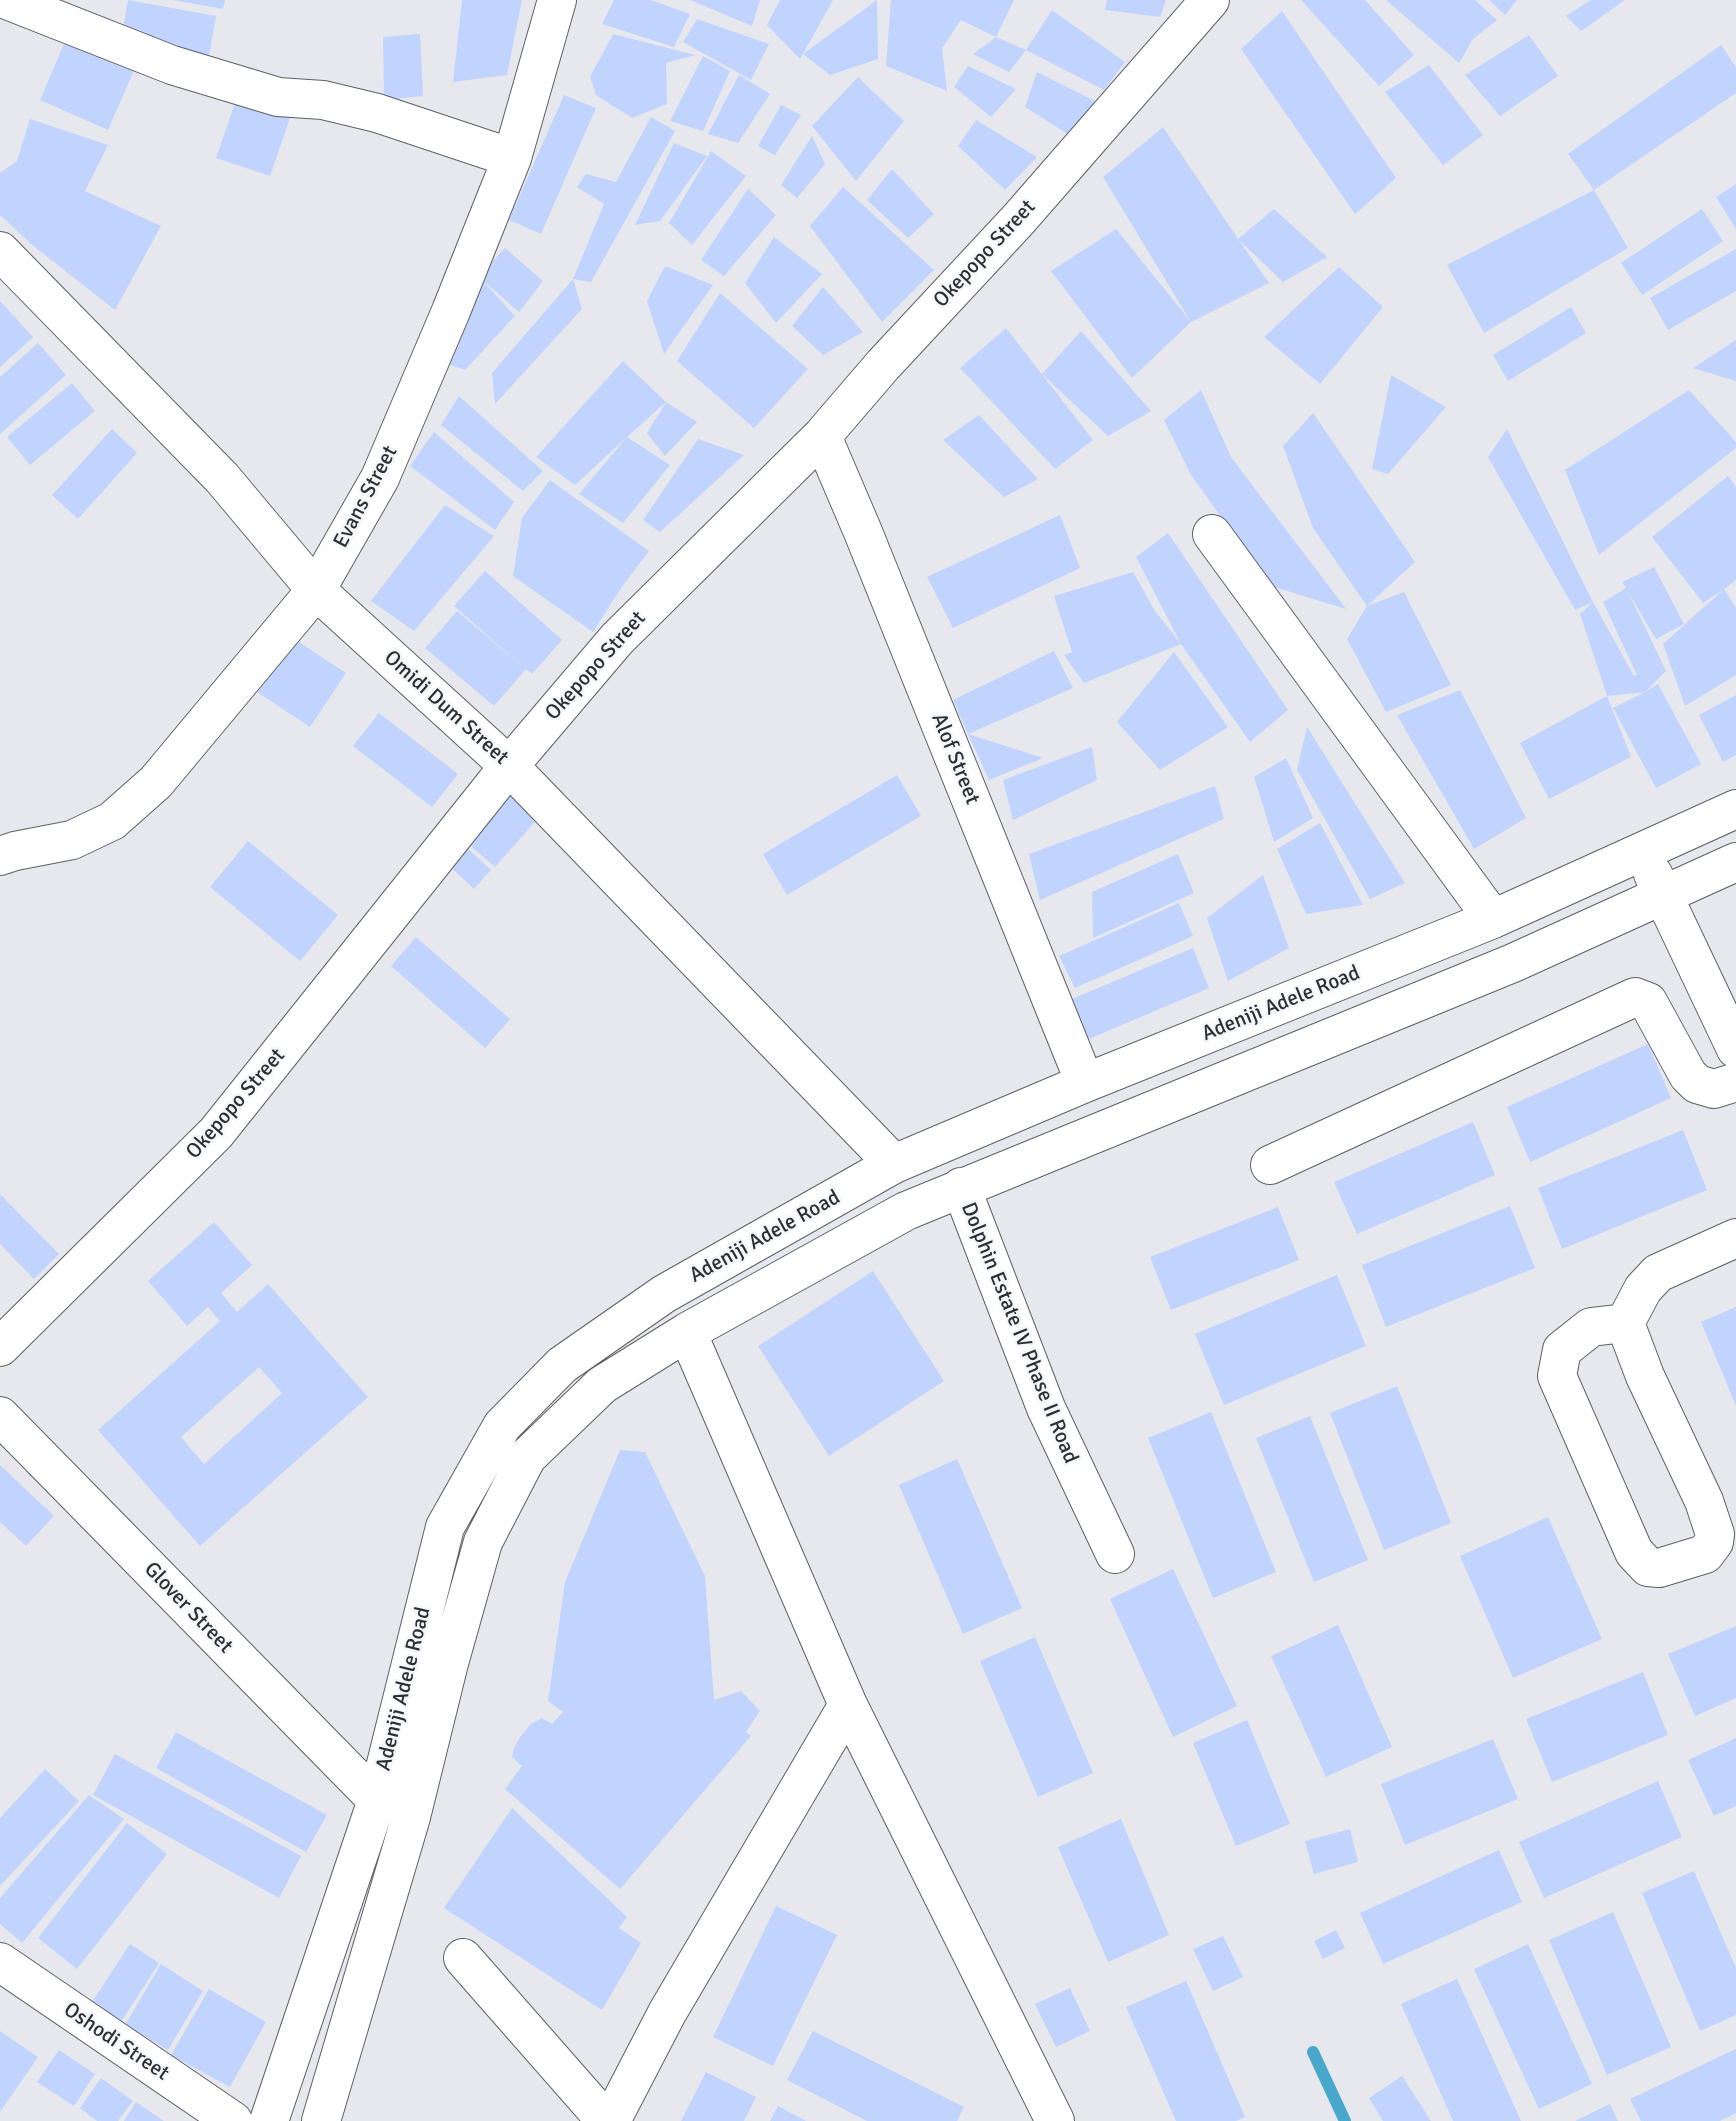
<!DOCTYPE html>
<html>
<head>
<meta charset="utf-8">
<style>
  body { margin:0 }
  canvas { display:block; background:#e6e8ee }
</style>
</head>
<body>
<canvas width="1736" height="2121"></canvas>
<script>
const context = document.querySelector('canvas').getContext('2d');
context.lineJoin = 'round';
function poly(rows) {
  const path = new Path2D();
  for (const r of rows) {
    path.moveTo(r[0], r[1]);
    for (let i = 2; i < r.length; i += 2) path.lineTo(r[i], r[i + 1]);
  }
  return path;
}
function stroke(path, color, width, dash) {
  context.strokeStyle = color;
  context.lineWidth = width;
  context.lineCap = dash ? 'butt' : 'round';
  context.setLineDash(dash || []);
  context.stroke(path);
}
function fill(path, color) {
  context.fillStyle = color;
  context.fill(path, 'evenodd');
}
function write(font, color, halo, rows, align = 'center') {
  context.font = font + ' Signika,sans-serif';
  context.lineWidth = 5;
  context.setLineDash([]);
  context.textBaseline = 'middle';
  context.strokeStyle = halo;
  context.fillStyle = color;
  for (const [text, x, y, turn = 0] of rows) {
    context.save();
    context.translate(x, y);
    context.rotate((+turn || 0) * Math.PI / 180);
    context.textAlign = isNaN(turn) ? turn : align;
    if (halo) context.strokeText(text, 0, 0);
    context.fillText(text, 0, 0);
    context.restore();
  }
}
stroke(poly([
  [1313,2052,1345,2121]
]), '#48a8cc', 12);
fill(poly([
  [128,0,216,16,209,56,121,40],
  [173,0,225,0,223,9],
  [462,0,522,0,507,75,453,82],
  [614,0,651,0,690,14,674,47,602,24],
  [690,0,760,0,752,26],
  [780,0,833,0,803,54,877,0,878,59,830,75,803,54,800,59,767,25],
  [891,0,1014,0,996,37,961,20,942,48,947,91,886,66],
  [1107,0,1166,0,1160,17,1105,10],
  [1301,0,1365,0,1414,55,1379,86],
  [1386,0,1475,0,1497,20,1473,39,1459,63],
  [1489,0,1517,0,1505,15],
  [1591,0,1625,0,1581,31,1566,16],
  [1052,10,1125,62,1104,90,1026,50],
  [1282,11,1396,178,1355,214,1241,49],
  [697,19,769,44,751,80,683,42],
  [420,34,423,96,384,100,383,37],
  [613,34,695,55,666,63,667,104,632,118,596,95,590,77],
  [1529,35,1558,76,1500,116,1465,75],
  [996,37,1026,50,1009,72,973,54],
  [64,44,136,66,108,130,40,100],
  [1721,45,1736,67,1736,93,1594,190,1568,154],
  [703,56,730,71,703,131,670,121],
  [1429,65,1483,135,1443,165,1385,92],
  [968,66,1016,89,991,117,954,87],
  [1037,72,1097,102,1071,136,1025,107],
  [739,75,770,94,738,143,708,134],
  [858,77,904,121,856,181,812,126],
  [564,95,596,108,541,234,509,220],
  [237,97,291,115,270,176,216,158],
  [781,105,801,115,775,155,758,146],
  [651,117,675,131,591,282,573,279,604,204,577,187,586,174,616,182],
  [30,119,108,145,85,191,161,226,115,310,31,244,0,215,0,173,17,161],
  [976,120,1037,157,1005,190,958,146],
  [1163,127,1238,239,1274,209,1327,257,1283,282,1238,239,1269,283,1191,322,1132,378,1051,271,1116,229,1191,322,1103,177],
  [812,136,825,164,797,198,781,185],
  [674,143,707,156,660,221,635,225],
  [711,151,746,176,692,245,669,223],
  [892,169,934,214,908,238,867,200],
  [1736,184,1736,229,1716,197],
  [843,187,934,270,882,322,810,226],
  [748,189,776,215,724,276,701,260],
  [1594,190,1628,248,1484,333,1447,265],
  [1702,209,1723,241,1642,295,1621,263],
  [774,237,822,274,776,323,745,283],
  [505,248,543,281,519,312,480,278,515,316,465,370,437,360,478,276],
  [1736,249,1736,291,1668,330,1650,298],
  [665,266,713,285,664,354,647,301],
  [1339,267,1383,307,1320,384,1264,337],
  [573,279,582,309,495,404,492,373],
  [823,287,863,332,823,355,792,326],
  [720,293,808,369,754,428,677,361],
  [0,301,33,337,0,367],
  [1571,307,1586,333,1508,381,1493,355],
  [1006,328,1093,440,1055,469,960,368],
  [1081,331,1151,411,1108,436,1042,374],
  [1736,340,1736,381,1693,368],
  [38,343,66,375,0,434,0,377],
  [623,361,666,402,697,422,665,456,647,433,666,402,627,437,670,465,623,523,579,494,627,437,575,485,536,457],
  [1391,375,1446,407,1388,474,1372,469],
  [72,383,95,411,30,465,7,437],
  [1201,390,1231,457,1346,609,1271,586,1191,475,1164,420],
  [1689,390,1736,442,1736,448,1599,555,1565,470],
  [459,396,543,471,523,491,441,425],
  [1313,413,1415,562,1367,606,1313,528,1283,446],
  [979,415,1038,479,1004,497,943,440],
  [112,429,137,453,78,519,52,495],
  [1507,429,1593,602,1634,676,1637,675,1603,602,1626,588,1622,582,1654,567,1684,624,1656,639,1628,592,1666,671,1645,692,1658,684,1701,764,1656,788,1613,708,1645,692,1607,696,1631,757,1549,799,1520,743,1607,696,1580,614,1593,602,1575,610,1488,457],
  [434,432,514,502,495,530,410,466],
  [698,439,744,455,660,532,643,520],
  [1728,476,1736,487,1736,580,1724,589,1736,608,1736,675,1685,706,1663,644,1724,589,1703,603,1652,537],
  [550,480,649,551,621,588,593,632,513,576,522,518],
  [445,505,494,536,414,631,371,601],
  [1060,515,1080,568,953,628,927,577],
  [1168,533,1288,710,1250,742,1181,644,1084,683,1064,655,1072,652,1054,596,1133,572,1155,611,1181,644,1136,557],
  [485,571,562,640,532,674,526,669,494,706,425,648,457,611,523,667,454,606],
  [1404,592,1451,685,1386,712,1347,639,1367,606],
  [293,638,346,673,310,727,257,692],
  [1054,651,1073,688,968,734,953,700],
  [1174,652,1228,727,1160,770,1117,722],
  [1460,690,1526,818,1474,849,1397,715],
  [1736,695,1736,755,1723,762,1699,715],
  [379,713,458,774,432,807,353,746],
  [1307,727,1405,883,1370,899,1297,770],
  [968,734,1043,758,989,780],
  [1092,747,1097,780,1013,820,1003,780],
  [1286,758,1313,818,1274,842,1254,777],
  [897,775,921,816,787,895,763,854],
  [1215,786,1224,819,1040,900,1029,854],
  [510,790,540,816,495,867,466,842],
  [1320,823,1363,905,1306,914,1277,849],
  [248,841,338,915,300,961,210,887],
  [460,841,491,870,474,889,443,860],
  [1178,854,1194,893,1093,938,1092,892],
  [1263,875,1289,948,1228,981,1207,918],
  [1179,903,1193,936,1075,988,1059,956],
  [416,937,510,1019,485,1048,391,966],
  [1193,948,1209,988,1089,1039,1072,999],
  [1648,1044,1671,1098,1530,1162,1507,1107],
  [1473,1122,1495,1175,1357,1234,1334,1182],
  [1683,1130,1707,1190,1562,1249,1538,1188],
  [0,1194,59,1254,34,1279,0,1244],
  [1510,1206,1535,1268,1386,1327,1362,1265],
  [1278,1207,1299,1260,1171,1310,1150,1257],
  [214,1222,252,1265,221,1293,237,1312,268,1284,368,1397,200,1546,98,1430,220,1321,208,1307,187,1326,148,1281],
  [259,1367,282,1393,204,1464,181,1437],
  [873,1271,944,1381,829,1456,758,1346],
  [1337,1275,1366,1346,1224,1405,1195,1334],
  [1736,1307,1736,1406,1701,1322],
  [1397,1386,1451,1523,1384,1550,1330,1413],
  [1211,1412,1276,1572,1213,1598,1148,1438],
  [1310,1416,1368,1560,1314,1582,1256,1438],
  [620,1450,645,1452,705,1576,714,1700,741,1691,760,1711,746,1732,751,1736,620,1889,505,1789,522,1766,512,1757,514,1748,520,1737,531,1724,542,1718,552,1724,563,1712,548,1701,565,1582],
  [957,1459,1022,1608,963,1634,899,1485],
  [0,1465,54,1516,26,1546,0,1522],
  [1548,1517,1602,1639,1513,1678,1460,1556],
  [1173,1569,1237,1706,1173,1737,1110,1599],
  [1338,1625,1392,1747,1326,1777,1271,1656],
  [1736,1626,1736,1698,1695,1716,1668,1654],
  [1035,1637,1093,1773,1038,1797,980,1661],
  [1643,1672,1668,1735,1552,1782,1526,1719],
  [1247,1720,1290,1824,1236,1846,1193,1743],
  [176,1732,327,1815,306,1852,156,1768],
  [1736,1738,1736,1806,1714,1816,1688,1760],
  [1493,1739,1518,1799,1405,1845,1381,1784],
  [115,1754,301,1856,279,1898,93,1795],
  [45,1769,79,1801,0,1886,0,1818],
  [1658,1781,1682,1837,1544,1898,1519,1842],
  [89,1795,124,1819,22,1943,0,1924,0,1898],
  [512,1808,627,1917,619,1928,641,1943,602,2010,444,1908],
  [1121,1819,1169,1935,1108,1962,1058,1847],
  [127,1823,167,1854,77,1969,38,1938],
  [1350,1829,1358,1862,1314,1874,1305,1841],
  [1499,1850,1522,1902,1383,1964,1360,1913],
  [1694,1871,1736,1968,1736,2015,1700,2031,1642,1893],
  [776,1906,837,1935,773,2066,713,2037],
  [1613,1912,1671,2047,1607,2075,1549,1940],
  [1336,1930,1345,1948,1323,1959,1314,1941],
  [1223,1936,1243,1977,1213,1991,1193,1949],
  [130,1944,159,1963,121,2022,92,2002],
  [1528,1944,1592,2084,1539,2109,1474,1969],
  [161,1964,203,1991,168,2050,125,2025],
  [1457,1979,1521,2121,1453,2121,1401,2004],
  [1186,1981,1245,2117,1236,2121,1176,2121,1126,2007],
  [1070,1988,1090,2031,1056,2047,1035,2004],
  [209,1989,266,2022,230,2087,171,2055],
  [0,2031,38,2057,0,2112],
  [813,2031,964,2107,957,2121,867,2121,787,2080],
  [1736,2049,1736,2113,1720,2121,1641,2121,1630,2099],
  [59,2050,95,2074,74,2106,37,2082],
  [706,2072,756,2097,744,2121,681,2121],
  [1402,2076,1431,2121,1383,2121,1369,2098],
  [101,2078,133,2101,118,2121,97,2121,80,2108],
  [136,2102,164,2121,124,2121],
  [1610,2104,1618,2121,1575,2121],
  [778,2106,806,2121,770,2121]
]), '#c1d4fe');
const minor = poly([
  [7,0,172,65,278,97,323,100,377,113,512,158],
  [0,251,222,478,316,590,509,766,894,1164],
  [822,436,863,532,1085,1083],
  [1212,534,1493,919],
  [0,856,15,851,72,840,112,821,156,782,316,590,380,478,451,311,512,158,557,0],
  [1653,874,1736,1049],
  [1270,1165,1635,997,1648,1002,1688,1075,1697,1084,1714,1089,1736,1082],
  [961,1187,1046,1408,1115,1554],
  [1625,1323,1591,1327,1562,1350,1557,1376,1634,1552,1648,1567,1659,1568,1705,1554,1714,1542,1715,1534,1704,1501,1645,1376,1625,1323,1643,1289,1658,1273,1736,1238],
  [687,1332,848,1705,1055,2121],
  [0,1347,216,1133,509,766,617,639,822,436,883,365,1018,220,1210,0],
  [0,1416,377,1800],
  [463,1958,606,2121],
  [0,1962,233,2121],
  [269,2121,377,1800,445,1527,502,1426,562,1365,664,1294,894,1164,1085,1083,1493,919,1736,809],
  [321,2121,411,1817,449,1663,483,1542,527,1457,602,1385,687,1332,906,1211,1513,963,1736,862],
  [611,2121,667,2013,848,1705]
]);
stroke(minor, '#5e6064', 40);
stroke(minor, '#fff', 38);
write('21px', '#2d2e30', '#f3f6fb', [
  ["Okepopo Street",985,254,-47],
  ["Evans Street",366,497,-62],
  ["Okepopo Street",596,666,-48],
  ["Omidi Dum Street",446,708,42],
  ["Alof Street",955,759,68],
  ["Adeniji Adele Road",1281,1004,-22],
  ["Okepopo Street",236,1104,-49],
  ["Adeniji Adele Road",765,1237,-29],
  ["Dolphin Estate IV Phase II Road",1019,1333,68],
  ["Glover Street",188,1608,46],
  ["Adeniji Adele Road",404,1689,-76],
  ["Oshodi Street",116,2042,34]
]);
</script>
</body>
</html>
